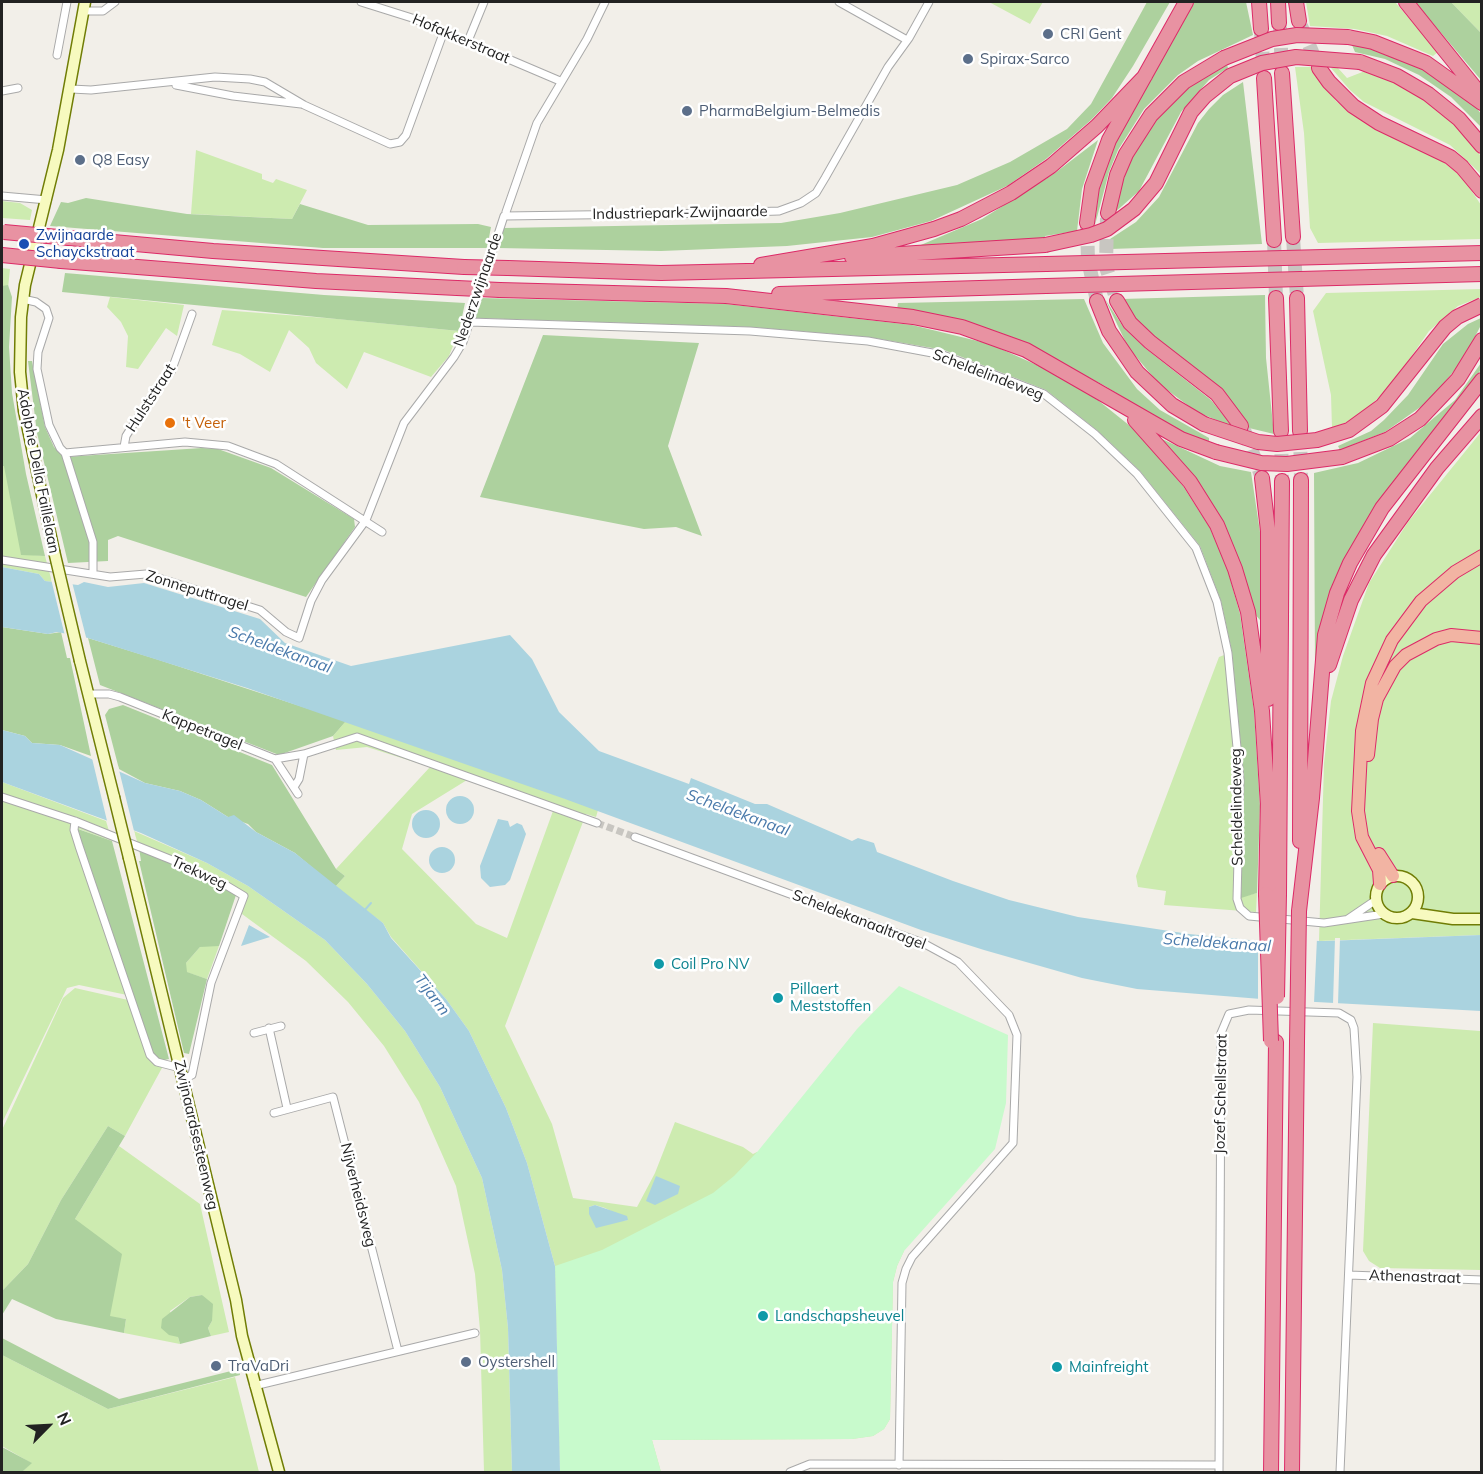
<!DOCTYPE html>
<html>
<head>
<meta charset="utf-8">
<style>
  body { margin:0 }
  #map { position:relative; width:1483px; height:1474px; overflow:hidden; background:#f2efe9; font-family:Mulish,sans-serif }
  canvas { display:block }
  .frame { position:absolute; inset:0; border:3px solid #222; pointer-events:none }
  .north { position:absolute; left:18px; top:1396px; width:60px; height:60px; -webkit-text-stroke:4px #fff; paint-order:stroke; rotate:66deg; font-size:16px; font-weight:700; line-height:24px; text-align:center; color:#222 }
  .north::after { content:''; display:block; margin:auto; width:21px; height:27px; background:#222; clip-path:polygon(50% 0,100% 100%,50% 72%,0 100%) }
</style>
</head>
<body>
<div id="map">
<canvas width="1483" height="1474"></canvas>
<div class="frame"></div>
<div class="north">N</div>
</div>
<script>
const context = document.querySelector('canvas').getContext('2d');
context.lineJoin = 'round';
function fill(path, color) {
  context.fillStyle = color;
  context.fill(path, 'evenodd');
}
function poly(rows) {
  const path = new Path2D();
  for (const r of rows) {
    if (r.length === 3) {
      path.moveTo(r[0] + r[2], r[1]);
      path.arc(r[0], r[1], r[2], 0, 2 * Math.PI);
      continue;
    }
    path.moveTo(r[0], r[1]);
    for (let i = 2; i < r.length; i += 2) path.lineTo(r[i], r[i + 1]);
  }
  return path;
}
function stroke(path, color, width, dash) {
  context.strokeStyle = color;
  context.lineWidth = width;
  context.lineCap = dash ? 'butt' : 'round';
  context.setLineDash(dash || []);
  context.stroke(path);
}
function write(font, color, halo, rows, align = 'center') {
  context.font = font + ' Mulish,sans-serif';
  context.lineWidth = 5;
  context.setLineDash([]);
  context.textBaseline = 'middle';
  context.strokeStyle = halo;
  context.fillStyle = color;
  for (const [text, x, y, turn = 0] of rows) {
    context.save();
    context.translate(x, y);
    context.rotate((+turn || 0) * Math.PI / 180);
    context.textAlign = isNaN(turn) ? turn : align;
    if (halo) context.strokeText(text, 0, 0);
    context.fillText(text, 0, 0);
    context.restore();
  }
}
fill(poly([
  [989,2,1043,2,1030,24],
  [1306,2,1395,2,1438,52,1433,56,1387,36,1355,29,1310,26],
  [1451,2,1481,2,1481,33],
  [1295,67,1311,67,1336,101,1353,115,1436,156,1463,178,1481,205,1481,239,1318,243,1310,228,1304,133],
  [1331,68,1338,68,1347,78,1365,71,1388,79,1425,99,1456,125,1472,142,1481,157,1481,174,1450,145,1364,102,1350,90],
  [196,150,262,174,262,179,273,183,276,179,307,190,292,219,191,214],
  [2,201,20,203,32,210,30,220,2,218],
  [2,268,10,269,3,336,21,554,45,556,52,582,45,581,39,574,2,567],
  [1481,289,1481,297,1458,306,1429,331,1393,383,1371,405,1347,422,1332,428,1331,395,1313,311,1326,293],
  [110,297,184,305,177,336,166,328,138,369,126,367,128,336,121,322,107,307],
  [222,310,338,319,459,331,449,356,431,377,364,352,347,389,316,363,309,348,289,330,270,372,240,354,212,345],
  [1481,432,1481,935,1319,941,1324,763,1331,701,1343,656,1369,583,1408,522],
  [1232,652,1244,778,1241,897,1257,893,1256,912,1164,905,1166,891,1138,887,1136,876,1219,657],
  [346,721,598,810,596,817,586,814,505,1026,552,1124,573,1198,637,1207,655,1173,675,1122,743,1147,753,1154,757,1152,904,1251,897,1266,893,1282,890,1419,884,1429,873,1436,852,1439,652,1440,661,1472,560,1472,555,1266,527,1163,506,1108,469,1031,446,999,391,937,383,923,335,887,345,876,336,869,430,767,367,747,336,750,333,736],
  [467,780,553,811,507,938,476,924,402,849,412,814],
  [595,1205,605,1208,628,1220,620,1221,589,1207],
  [2,782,106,821,112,841,79,829,127,995,79,985,67,988,2,1123],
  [134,831,207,863,248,886,325,940,367,984,405,1031,440,1087,482,1178,502,1270,508,1328,512,1472,484,1472,480,1330,475,1274,456,1186,419,1102,384,1046,348,1002,306,961,242,914,241,897,139,848],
  [205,945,219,946,207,979,186,972,186,963,200,947],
  [75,988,128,1000,163,1066,125,1136,108,1126,61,1200,28,1264,2,1291,2,1130,63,998],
  [1373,1023,1480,1031,1481,1270,1380,1268,1369,1261,1363,1251],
  [119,1146,200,1204,229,1332,211,1336,208,1328,212,1321,202,1295,190,1297,170,1311,180,1344,124,1333,126,1319,110,1317,75,1219],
  [2,1355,108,1409,235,1377,259,1472,22,1472,31,1463,2,1446]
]), '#cdebb0');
fill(poly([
  [1147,2,1170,2,1133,66,1112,98,1091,120,1046,159,1007,186,931,221,872,237,787,246,661,251,498,248,504,228,781,223,840,213,957,185,1010,162,1067,129,1091,104],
  [1194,2,1246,2,1253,35,1198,61,1178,75,1144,109,1118,150,1109,172,1095,225,1099,188,1115,144],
  [1415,2,1451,2,1481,33,1481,80],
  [1352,45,1371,49,1423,68,1476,107,1481,114,1481,127,1451,97,1419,75,1385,59,1355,52],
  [1226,62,1228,68,1209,80,1181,112,1139,191,1113,214,1131,156,1155,118,1187,86],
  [1243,82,1262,244,1110,249,1110,239,1136,222,1159,197,1198,123,1209,109,1223,95],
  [1098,140,1082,189,1077,231,1045,236,1045,240,909,250,982,219,1055,173],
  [86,198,187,214,292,219,300,204,368,225,478,224,491,227,487,248,323,248,50,226,61,202,68,203],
  [65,273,324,295,465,303,459,331,62,292],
  [8,285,12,297,9,347,12,393,26,474,45,556,21,555,4,466,2,466,2,286],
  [1265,295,1266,358,1274,434,1249,428,1240,415,1134,320,1121,299],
  [481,298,726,304,912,325,990,344,1050,371,1094,397,1135,430,1183,486,1210,528,1228,571,1240,614,1254,711,1260,806,1257,893,1241,898,1244,778,1232,652,1221,601,1200,546,1140,471,1098,431,1046,390,944,350,868,337,750,327,475,318],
  [1084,299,1103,343,1137,389,1160,410,1209,438,1209,444,1167,425,1105,386,1025,344,897,310,898,303],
  [1105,299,1124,328,1145,348,1211,400,1233,427,1197,412,1159,384,1128,347],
  [1481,318,1480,327,1463,360,1429,401,1385,432,1340,450,1338,446,1371,431,1384,420,1408,395,1443,344,1468,324],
  [543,335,699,343,668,446,702,536,676,527,644,529,480,497],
  [28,361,32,361,45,427,54,447,65,457,202,448,218,449,271,468,354,519,355,527,306,597,118,536,108,540,108,561,68,563,37,433],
  [1481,363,1481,369,1475,380,1391,485,1359,533,1344,560,1319,634,1315,666,1314,473,1358,463,1410,438,1455,400],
  [1160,438,1220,466,1251,472,1260,532,1260,620,1252,611,1194,479],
  [2,627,48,634,61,632,67,658,70,658,91,756,60,745,32,743,25,736,2,730],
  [88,638,156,659,346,721,333,736,279,755,100,685],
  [123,705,272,765,336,869,345,876,335,887,295,853,256,832,248,824,228,817,201,800,180,791,145,783,119,769,105,715,109,709],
  [78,829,112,841,169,1059,160,1061,153,1056,77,833],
  [139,848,219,884,236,895,219,946,200,947,186,963,187,972,207,979,189,1054,184,1053,139,861,141,861],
  [108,1126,125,1136,75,1219,122,1254,110,1316,126,1319,124,1333,56,1319,12,1299,2,1315,2,1291,28,1264,61,1200],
  [202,1295,213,1304,212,1321,208,1328,211,1336,180,1344,178,1337,169,1335,161,1328,162,1319,190,1297],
  [2,1338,119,1399,239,1369,240,1375,108,1409,2,1355],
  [2,1447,32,1463,22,1472,2,1472]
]), '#add19e');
fill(poly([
  [899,986,1008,1035,1006,1103,995,1149,904,1251,897,1266,893,1282,890,1419,884,1429,873,1436,852,1439,652,1440,661,1472,560,1472,555,1266,602,1250,713,1193,734,1176,758,1151,857,1029]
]), '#c8facc');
fill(poly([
  [2,567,39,574,45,581,78,585,84,582,108,587,144,583,260,619,285,643,351,666,510,635,532,659,559,712,599,751,689,784,691,778,755,804,767,804,852,841,858,838,874,843,877,852,953,881,1009,900,1078,917,1189,934,1249,940,1325,941,1481,935,1481,1011,1261,999,1137,989,1082,978,984,950,921,930,565,799,247,688,88,638,57,632,48,634,2,627],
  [2,730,25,736,32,743,60,745,145,783,180,791,201,800,228,817,234,815,256,832,295,853,383,923,391,938,446,999,469,1031,506,1108,527,1163,555,1266,560,1472,512,1472,508,1328,502,1270,482,1178,440,1087,405,1031,367,984,325,940,248,886,207,863,141,833,2,782],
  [460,810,14],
  [426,824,14],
  [498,819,508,821,510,827,517,823,522,825,526,834,510,880,505,885,490,887,481,878,480,866],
  [442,860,13],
  [249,925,270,937,241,946],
  [656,1176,680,1186,678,1194,655,1205,646,1201],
  [595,1205,627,1216,628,1220,596,1228,589,1214,589,1207]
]), '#aad3df');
fill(poly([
  [51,579,72,582,87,641,65,636],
  [91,754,118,766,135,835,108,825],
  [1258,937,1317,938,1314,1003,1258,1002],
  [1335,938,1340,938,1338,1004,1333,1004]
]), '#f2efe9');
stroke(poly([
  [363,912,371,903]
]), '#aad3df', 2);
stroke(poly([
  [597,823,635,837]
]), '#c8c6c1', 7, [7, 3.5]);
stroke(poly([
  [1301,26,1318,66],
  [1280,27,1282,71],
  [1261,31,1264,78],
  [1107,218,1106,267,1117,301],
  [1087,225,1088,260,1097,301],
  [1293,237,1297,298],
  [1274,240,1276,298],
  [1244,430,1262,478],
  [1300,431,1301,480],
  [1281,433,1282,481]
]), '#c8c6c1', 14, [14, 7]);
const minor = poly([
  [361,2,412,18,560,81],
  [839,2,907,40],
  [84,11,103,11,115,2],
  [468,41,484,2],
  [57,55,67,2],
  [176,85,233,96,301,104],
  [71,89,91,90,215,77,250,79,265,82,304,105,390,144,400,142,406,135,444,31],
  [2,91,18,88],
  [2,196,47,200],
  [506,212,537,123,587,39,605,2],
  [23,299,36,302,46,309,49,318,38,352,37,369,49,425,60,448,65,453,93,542,93,574],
  [470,322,750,331,868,341,943,355,1044,394,1095,434,1137,474,1196,548,1217,602,1228,653,1240,779,1237,899,1240,908,1249,916,1324,923,1384,914],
  [124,447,126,436,150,398,171,372,192,314],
  [65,453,185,442,228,446,276,464,382,532],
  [2,560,110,577,146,574,260,610,286,632,299,638,311,601,322,580,366,520,404,423,454,357,463,342,504,216,721,213,779,211,801,203,816,193,825,178,888,67,909,38,929,2],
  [89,694,109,694,120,697,275,759,298,794],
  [275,759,304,754,357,737,597,823],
  [294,787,299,779,304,754],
  [2,797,75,821,172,860,224,884,244,896,211,983,192,1075,183,1079],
  [75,821,74,830,79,846,150,1055,157,1062,180,1068],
  [635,837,923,943,958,962,1009,1015,1017,1035,1013,1143,912,1257,906,1269,902,1283,899,1465],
  [1348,919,1376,900],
  [269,1028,287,1108],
  [254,1033,281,1026],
  [274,1113,333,1097,398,1351],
  [1349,1275,1482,1280],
  [254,1386,475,1333],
  [790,1472,810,1464,1219,1465],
  [1219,1472,1221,1033,1229,1014,1249,1010,1339,1013,1351,1020,1354,1028,1357,1077,1340,1472]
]);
const secondary = poly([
  [54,551,24,411,20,372,21,317,25,285,58,150,85,2],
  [80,661,114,797],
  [129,858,236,1300,242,1336,279,1472],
  [1397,897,21],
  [1412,913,1453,919,1482,919]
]);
const trunk = poly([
  [1368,755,1372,719,1377,699,1395,666,1406,655,1436,639,1451,635,1482,638],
  [1379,854,1393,876],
  [1380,884,1379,870,1362,837,1358,811,1362,731,1372,683,1392,640,1421,601,1455,572,1482,556]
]);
const motorway = poly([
  [1259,2,1261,29],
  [1278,2,1279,23],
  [1296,2,1299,21],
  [1406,2,1480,94],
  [1348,37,1373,42,1426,63,1482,103],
  [1360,62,1397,76,1428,94,1459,119,1482,146],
  [1319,68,1329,82,1353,106,1379,123,1450,157,1462,167,1482,191],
  [1282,73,1293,237],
  [1264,78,1274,240],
  [1108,213,1117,175,1126,154,1151,115,1184,82,1224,58],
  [1087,223,1092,187,1109,140,1186,2],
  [69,238,213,251,464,267],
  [852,257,1045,245],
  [61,261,316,281,457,288],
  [761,265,873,246,934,229,961,219,1011,193,1051,166,1097,126,1145,76],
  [508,268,661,273,1046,264],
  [500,290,726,296,913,317,962,327,1026,350,1181,439,1216,452],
  [779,294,1046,286],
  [1276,298,1281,431],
  [1297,298,1300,431],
  [1097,301,1109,331,1137,372,1172,405,1204,424],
  [1117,301,1130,323,1150,342,1217,394,1241,426],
  [1135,420,1190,482,1217,525,1235,569,1248,612,1262,711,1268,806],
  [1342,457,1389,439,1420,419,1458,379,1482,340],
  [1262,478,1268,531,1268,699],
  [1329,665,1351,600,1374,555,1437,468,1482,416],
  [1300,841,1301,480],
  [1266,894,1268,797],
  [1279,894,1282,481],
  [1299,911,1312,798,1325,635,1337,593,1350,563,1382,508,1482,380],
  [1271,1472,1276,1042],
  [1292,1472,1297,1042]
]);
stroke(minor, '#a9a9a9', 9);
stroke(secondary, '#707d05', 13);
stroke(trunk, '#dc2a67', 14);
stroke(motorway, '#dc2a67', 16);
stroke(minor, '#fff', 7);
stroke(secondary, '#f7fabf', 10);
stroke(trunk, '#f2b4a3', 12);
stroke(motorway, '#e892a2', 14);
const secondaryBridge = poly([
  [54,551,80,661],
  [114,797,129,858]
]);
const motorwayBridge = poly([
  [1224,58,1272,39,1297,35,1348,37],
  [4,232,69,238],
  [1045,245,1091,235,1107,229,1134,209,1156,183,1191,112,1205,96,1230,76,1262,63,1296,57,1360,62],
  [2,255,61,261],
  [1046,264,1482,253],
  [464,267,508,268],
  [1046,286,1482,274],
  [457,288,500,290],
  [1204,424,1258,442,1277,444,1317,440,1349,430,1382,406,1445,327,1457,317,1482,305],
  [1216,452,1261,463,1287,464,1342,457],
  [1266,894,1271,1041],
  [1277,997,1279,894],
  [1297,1042,1299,911]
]);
stroke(secondaryBridge, '#707d05', 13, []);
stroke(motorwayBridge, '#dc2a67', 16, []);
stroke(secondaryBridge, '#f7fabf', 10);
stroke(motorwayBridge, '#e892a2', 14);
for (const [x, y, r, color] of [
  [1048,34,6,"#5c6f8a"],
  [968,59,6,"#5c6f8a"],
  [687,111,6,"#5c6f8a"],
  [80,160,6,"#5c6f8a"],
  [24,244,6,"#1a4fb4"],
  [170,423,6,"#e8710a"],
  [659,964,6,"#0f9aa8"],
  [778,998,6,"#0f9aa8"],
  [763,1316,6,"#0f9aa8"],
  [466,1362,6,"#5c6f8a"],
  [216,1366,6,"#5c6f8a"],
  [1057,1367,6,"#0f9aa8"]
]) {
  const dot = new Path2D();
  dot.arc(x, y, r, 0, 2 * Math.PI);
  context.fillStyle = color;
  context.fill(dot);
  stroke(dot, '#fff', 2);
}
write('15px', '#4e5e75', '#fff', [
  ["CRI Gent",1060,34],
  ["Spirax-Sarco",980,59],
  ["PharmaBelgium-Belmedis",699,111],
  ["Q8 Easy",92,160],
  ["Oystershell",478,1362],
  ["TraVaDri",228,1366]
], 'left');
write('15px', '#222', '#fff', [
  ["Hofakkerstraat",461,39,23],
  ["Industriepark-Zwijnaarde",680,213,-1],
  ["Nederzwijnaarde",478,290,-71],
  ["Scheldelindeweg",988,375,21],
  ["Hulststraat",151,398,-57],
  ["Adolphe Della Faillelaan",38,471,79],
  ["Zonneputtragel",197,591,17],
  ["Kappetragel",202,730,22],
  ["Scheldelindeweg",1237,807,-91],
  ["Trekweg",199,873,25],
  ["Scheldekanaaltragel",859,920,21],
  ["Jozef Schellstraat",1221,1094,-89],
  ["Zwijnaardsesteenweg",196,1135,77],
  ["Nijverheidsweg",358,1195,76],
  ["Athenastraat",1415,1277,2]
]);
write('15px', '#164399', '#fff', [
  ["Zwijnaarde",36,235],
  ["Schayckstraat",36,252]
], 'left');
write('15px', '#c56008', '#fff', [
  ["'t Veer",182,423]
], 'left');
write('15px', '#0d838f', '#fff', [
  ["Coil Pro NV",671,964],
  ["Pillaert",790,989],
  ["Meststoffen",790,1006],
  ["Landschapsheuvel",775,1316],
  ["Mainfreight",1069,1367]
], 'left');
write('italic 16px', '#4a7aab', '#fff', [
  ["Scheldekanaal",280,650,20],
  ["Scheldekanaal",738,813,20],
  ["Scheldekanaal",1217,943,4],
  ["Tijarm",432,995,53]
]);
</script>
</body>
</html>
